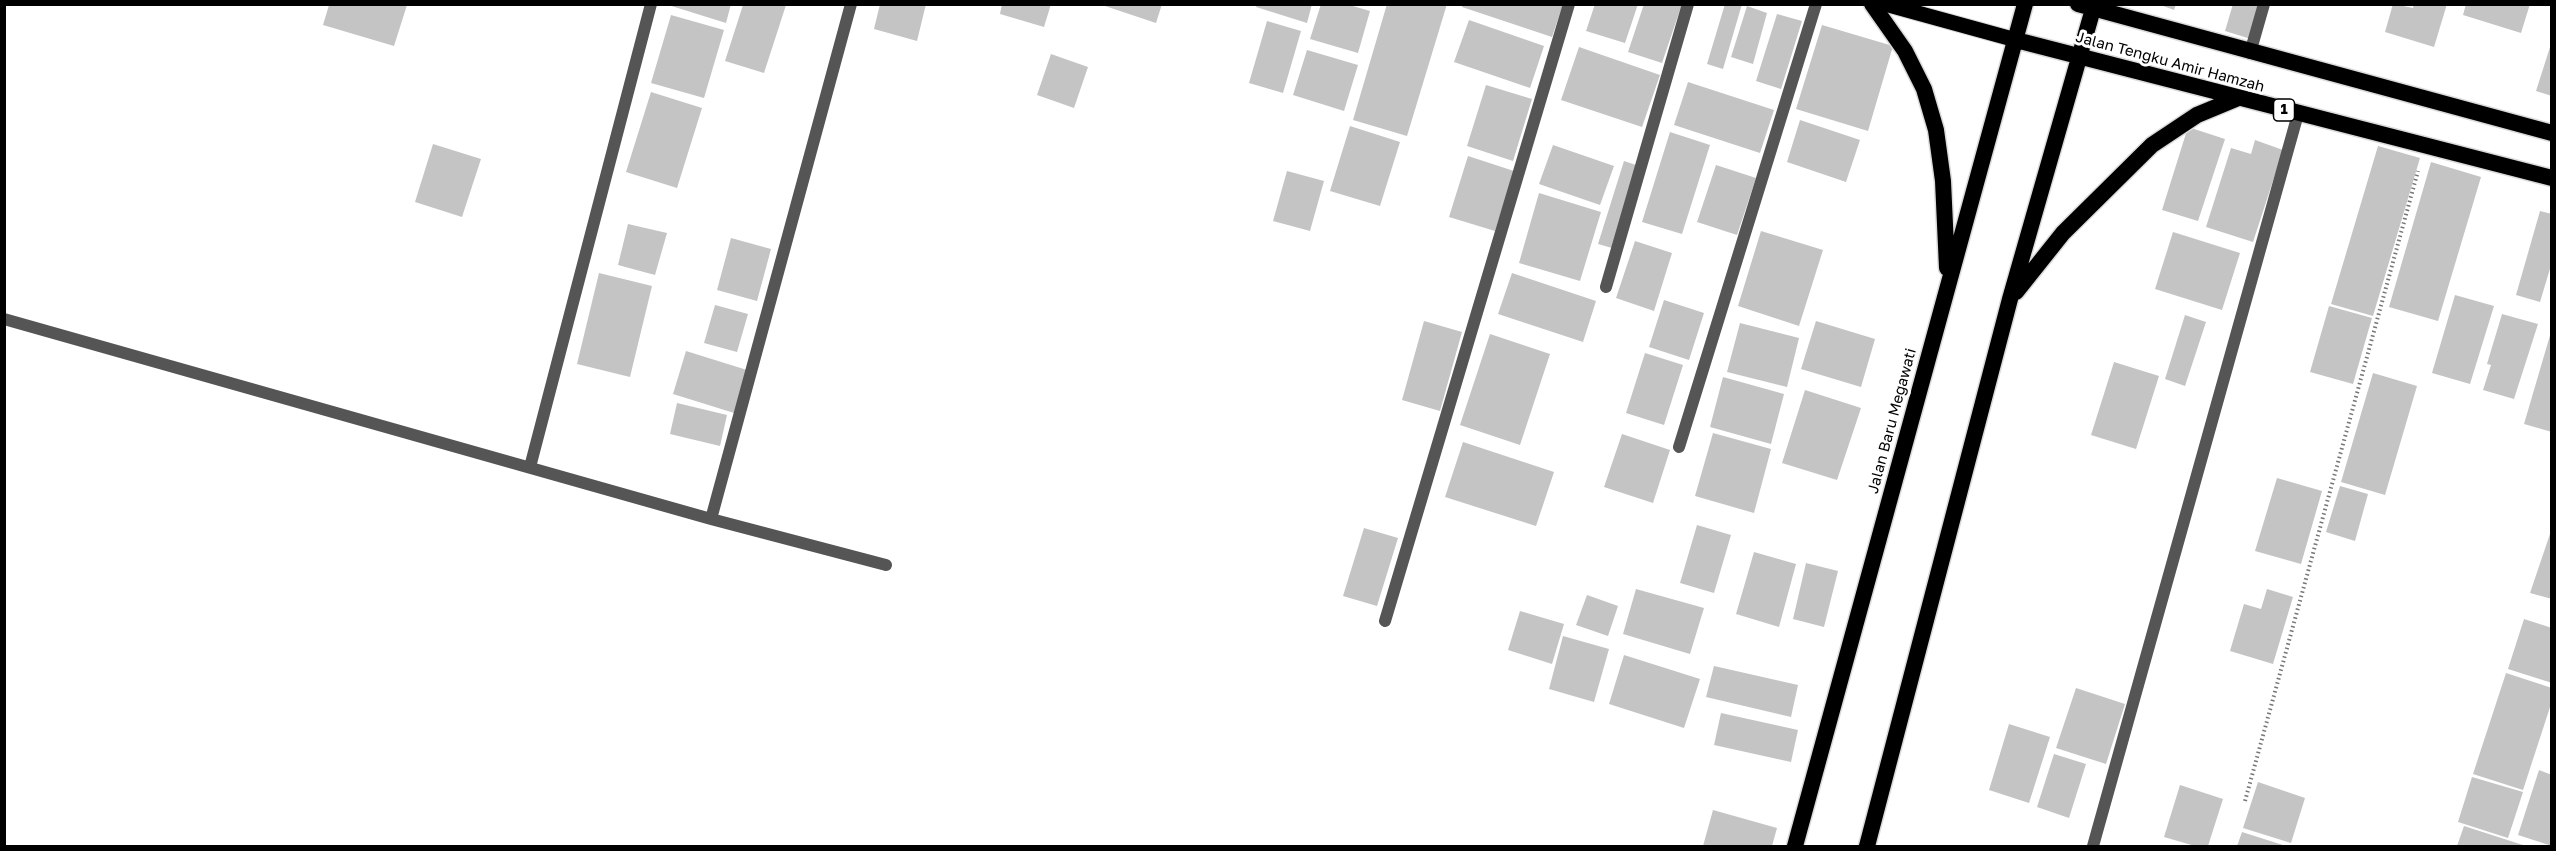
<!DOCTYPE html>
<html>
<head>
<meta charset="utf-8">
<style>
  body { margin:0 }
  #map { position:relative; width:2556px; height:851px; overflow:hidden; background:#fff; font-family:"Golos Text",sans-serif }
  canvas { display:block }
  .frame { position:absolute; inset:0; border:6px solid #000; pointer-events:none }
</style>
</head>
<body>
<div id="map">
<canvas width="2556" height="851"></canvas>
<div class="frame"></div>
</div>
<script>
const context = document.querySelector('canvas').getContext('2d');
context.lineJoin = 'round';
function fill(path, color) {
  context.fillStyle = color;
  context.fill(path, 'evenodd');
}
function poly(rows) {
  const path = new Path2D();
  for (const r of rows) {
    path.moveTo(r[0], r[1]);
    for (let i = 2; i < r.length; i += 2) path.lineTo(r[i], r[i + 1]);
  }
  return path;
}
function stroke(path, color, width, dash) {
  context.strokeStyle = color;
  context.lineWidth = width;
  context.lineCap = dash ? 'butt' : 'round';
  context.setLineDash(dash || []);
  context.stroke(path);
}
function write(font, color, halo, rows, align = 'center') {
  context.font = font + ' "Golos Text",sans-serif';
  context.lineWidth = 6;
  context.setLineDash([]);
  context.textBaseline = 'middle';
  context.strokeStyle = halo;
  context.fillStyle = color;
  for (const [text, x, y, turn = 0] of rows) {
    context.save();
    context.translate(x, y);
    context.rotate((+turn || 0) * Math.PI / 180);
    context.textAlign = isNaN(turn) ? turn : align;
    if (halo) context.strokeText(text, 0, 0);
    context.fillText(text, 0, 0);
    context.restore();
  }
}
fill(poly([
  [665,4,731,4,726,23],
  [880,4,926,4,917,41,874,29],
  [1002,4,1051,4,1044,27,1000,14],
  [1099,4,1162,4,1156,23],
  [1257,4,1312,4,1307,23,1256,7],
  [1321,4,1346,4,1370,11,1358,53,1310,39],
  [1387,4,1447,4,1407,136,1353,120],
  [1463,4,1563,4,1552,37,1462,7],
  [1595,4,1638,4,1625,43,1586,31],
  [1644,4,1682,4,1662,63,1628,52],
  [1725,4,1742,4,1723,69,1707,64],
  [2158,4,2176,4,2174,10],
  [2233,4,2262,4,2251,39,2225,31],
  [2393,4,2413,8,2414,4,2447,4,2434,47,2385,32],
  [2466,4,2530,4,2521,33,2463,15],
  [329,5,407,5,394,46,323,25],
  [743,5,786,5,764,73,725,61],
  [1747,6,1767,13,1753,64,1731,57],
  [1777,14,1802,21,1781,89,1756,81],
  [671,15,724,30,704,98,651,83],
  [1469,20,1544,46,1530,88,1454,62],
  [1267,21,1301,31,1283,93,1249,83],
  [1822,25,1893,46,1868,131,1796,109],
  [2551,44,2552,44,2552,96,2536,91],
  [1579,47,1660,75,1642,127,1561,100],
  [1307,50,1358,65,1344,111,1293,95],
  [1051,54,1088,67,1074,108,1037,95],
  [1688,82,1774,110,1760,153,1674,125],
  [1486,85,1532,99,1513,161,1467,146],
  [651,92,702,108,677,188,626,172],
  [1800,120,1860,140,1846,182,1787,162],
  [1350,126,1400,142,1380,206,1330,191],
  [2188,127,2225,139,2198,221,2162,210],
  [1670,132,1710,145,1682,234,1642,222],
  [2255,140,2283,150,2253,242,2206,227,2231,148,2251,154],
  [433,144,481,159,462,217,415,202],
  [1553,145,1614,166,1600,205,1539,184],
  [2378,146,2420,158,2373,316,2331,304],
  [1468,156,1514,171,1495,231,1449,217],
  [1624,161,1636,165,1612,248,1598,244],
  [2431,162,2481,177,2438,321,2389,307],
  [1716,165,1756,178,1737,235,1697,222],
  [1287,171,1324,181,1310,231,1273,221],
  [1539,193,1601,212,1580,281,1519,263],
  [2540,211,2552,214,2552,262,2540,302,2516,295],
  [628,224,667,233,655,275,618,265],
  [1761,231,1823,250,1799,326,1738,306],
  [2173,232,2240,253,2222,310,2155,289],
  [731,238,771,249,757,301,717,290],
  [1635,241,1672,253,1654,311,1616,298],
  [599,273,652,286,630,377,577,364],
  [1512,273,1596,301,1583,342,1498,314],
  [2455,295,2494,306,2470,384,2432,373],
  [1664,300,1704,313,1689,360,1649,347],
  [715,305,748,314,737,352,704,343],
  [2329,306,2372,318,2353,384,2310,372],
  [2502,314,2538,324,2514,399,2483,390,2491,365,2487,364],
  [2185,315,2206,322,2185,386,2165,379],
  [1424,321,1462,332,1440,411,1402,400],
  [1816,321,1875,339,1861,387,1801,369],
  [1740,323,1799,338,1787,387,1727,372],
  [2551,332,2552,332,2552,432,2524,424],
  [1490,334,1550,354,1520,445,1460,425],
  [686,351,747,370,734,413,673,394],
  [1645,353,1683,365,1664,425,1626,413],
  [2114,362,2159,376,2136,449,2091,435],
  [2373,373,2417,386,2385,495,2341,482],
  [1723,377,1784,394,1771,444,1710,427],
  [1805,390,1861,408,1837,480,1782,463],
  [677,403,727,415,720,446,670,434],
  [1713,433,1771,449,1754,513,1695,496],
  [1622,434,1670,450,1653,503,1604,487],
  [1463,442,1554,472,1536,526,1445,497],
  [2277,478,2322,491,2301,564,2255,551],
  [2340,486,2368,494,2355,541,2326,532],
  [1697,525,1731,535,1714,593,1680,583],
  [1364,528,1398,538,1377,606,1343,596],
  [2552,528,2552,599,2530,593],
  [1754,552,1796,564,1779,627,1736,614],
  [1806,563,1838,571,1824,627,1793,619],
  [1636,589,1704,608,1690,654,1623,634],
  [2267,589,2293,597,2273,664,2230,651,2244,604,2261,609],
  [1587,595,1618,606,1608,636,1576,625],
  [1520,611,1564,624,1552,664,1508,650],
  [2524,619,2552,628,2552,683,2508,669],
  [1563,636,1609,649,1594,702,1549,689],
  [1624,655,1700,679,1684,728,1609,704],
  [1714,666,1798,685,1791,717,1706,697],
  [2506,673,2552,688,2552,701,2523,790,2473,774],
  [2076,688,2125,704,2106,764,2056,748],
  [1721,713,1798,730,1791,762,1714,745],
  [2009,724,2050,737,2029,803,1989,790],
  [2054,754,2086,764,2069,818,2037,807],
  [2539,770,2552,775,2552,846,2518,835],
  [2472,777,2523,792,2508,838,2458,822],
  [2258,782,2305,798,2291,843,2243,828],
  [2180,785,2223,799,2208,846,2195,846,2164,837],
  [1713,810,1777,828,1772,846,1703,846],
  [2464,826,2526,846,2457,846],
  [2242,832,2286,846,2237,846]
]), '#c4c4c4');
const primary = poly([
  [1885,4,2016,40]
]);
const trunk = poly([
  [1872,4,1905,51,1924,89,1936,130,1943,181,1947,268],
  [2078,4,2552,133],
  [2016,40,2552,178],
  [2016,292,2063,233,2152,145,2197,115,2238,98],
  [1795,846,2025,4],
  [1867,846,2010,299,2093,9]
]);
stroke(primary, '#dbdbdb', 17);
stroke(trunk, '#dbdbdb', 19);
stroke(poly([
  [2245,801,2418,171]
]), '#777', 4, [1.5, 3]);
stroke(poly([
  [2250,53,2264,4],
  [1606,287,1688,4],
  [4,319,711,519,886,565],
  [1679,447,1816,4],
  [530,467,651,4],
  [711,519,851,4],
  [1385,621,1569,4],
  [2093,846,2298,114]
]), '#555', 12);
stroke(primary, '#000', 15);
stroke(trunk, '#000', 16);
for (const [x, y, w] of [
  [2284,110,21]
]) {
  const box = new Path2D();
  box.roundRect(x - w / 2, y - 11, w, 22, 4.5);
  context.fillStyle = '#fff';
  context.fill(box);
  stroke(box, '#000', 1.5);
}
write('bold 14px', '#000', null, [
  ["1",2284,110]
]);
write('15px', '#000', '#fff', [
  ["Jalan Tengku Amir Hamzah",2170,62,15],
  ["Jalan Baru Megawati",1892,421,-75]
]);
</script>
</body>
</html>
